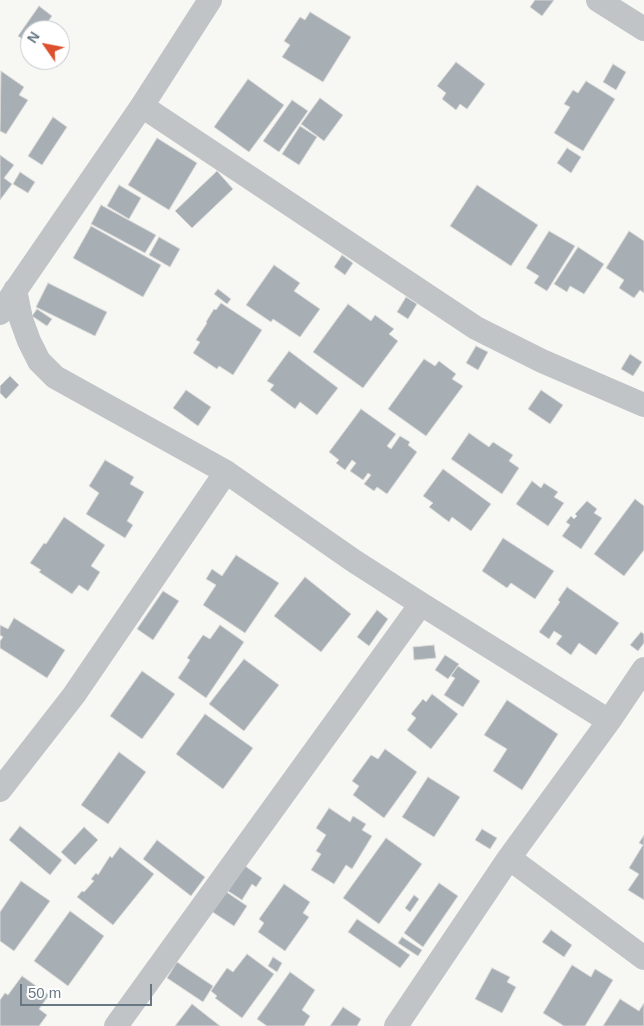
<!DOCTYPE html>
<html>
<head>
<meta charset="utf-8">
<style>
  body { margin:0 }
  #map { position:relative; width:644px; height:1026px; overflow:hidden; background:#f7f7f4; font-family:Helvetica,sans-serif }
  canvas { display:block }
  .north { position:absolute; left:20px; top:20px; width:50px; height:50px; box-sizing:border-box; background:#fff; border:1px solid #c2c9ce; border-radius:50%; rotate:303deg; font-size:14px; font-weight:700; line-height:20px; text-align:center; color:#677884 }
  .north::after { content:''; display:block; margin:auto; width:18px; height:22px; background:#dc502e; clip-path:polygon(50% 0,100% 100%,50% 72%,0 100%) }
  .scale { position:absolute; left:20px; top:984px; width:132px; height:22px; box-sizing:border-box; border:2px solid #677884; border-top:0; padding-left:6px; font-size:15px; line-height:18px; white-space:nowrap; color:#677884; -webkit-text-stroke:4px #fff; paint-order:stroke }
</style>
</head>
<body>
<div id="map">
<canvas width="644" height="1026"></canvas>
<div class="north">N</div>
<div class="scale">50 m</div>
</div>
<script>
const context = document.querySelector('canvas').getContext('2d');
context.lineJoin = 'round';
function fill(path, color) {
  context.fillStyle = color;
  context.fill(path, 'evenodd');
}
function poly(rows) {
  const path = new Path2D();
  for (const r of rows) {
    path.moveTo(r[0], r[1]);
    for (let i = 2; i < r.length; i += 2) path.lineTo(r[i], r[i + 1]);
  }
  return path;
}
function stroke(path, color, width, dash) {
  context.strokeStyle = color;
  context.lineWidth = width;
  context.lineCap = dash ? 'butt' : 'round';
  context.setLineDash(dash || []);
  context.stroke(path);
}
const building = poly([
  [535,0,554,0,542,16,530,7,535,0],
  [39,6,52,16,42,30,30,30,30,44,18,36,39,6],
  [310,12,351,37,323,82,282,57,290,45,284,41,300,17,305,20,310,12],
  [456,62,485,84,467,109,460,104,456,110,442,99,446,93,437,86,456,62],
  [613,64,626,72,616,90,603,82,613,64],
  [1,71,24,87,19,95,28,100,6,134,0,131,1,71],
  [248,79,284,105,249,152,214,127,248,79],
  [586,81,615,99,583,151,554,133,570,107,564,104,573,90,578,93,586,81],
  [320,98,343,115,324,141,301,124,320,98],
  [292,100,308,111,279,152,263,141,292,100],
  [53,117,67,127,42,165,28,156,53,117],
  [300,126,317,137,299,165,282,154,300,126],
  [157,138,197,163,169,210,128,185,157,138],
  [567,148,581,157,571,173,557,163,567,148],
  [0,155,14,165,4,178,12,184,0,200,0,155],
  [217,171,233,189,192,228,175,211,217,171],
  [20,172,35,182,28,193,13,184,20,172],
  [119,185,141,198,129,219,107,206,119,185],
  [477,185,538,225,511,266,450,226,477,185],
  [101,205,156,235,145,253,91,224,101,205],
  [91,226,161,265,143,297,73,258,91,226],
  [549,231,575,246,547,291,534,283,539,276,526,268,549,231],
  [629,231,644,241,644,293,640,290,634,298,619,288,624,280,606,268,629,231],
  [159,237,180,249,170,267,149,255,159,237],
  [578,247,604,264,584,294,570,286,567,292,554,284,578,247],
  [342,255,353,263,345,275,334,267,342,255],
  [274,265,300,283,294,291,320,309,300,337,273,319,271,322,246,305,274,265],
  [48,283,107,312,95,336,36,307,48,283],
  [218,289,231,299,227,304,214,294,218,289],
  [406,297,417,304,408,319,397,312,406,297],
  [221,303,262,330,233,375,219,366,217,369,193,353,200,342,196,340,207,323,206,322,214,309,216,310,221,303],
  [348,304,371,321,375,315,394,329,389,334,398,341,363,388,313,352,348,304],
  [37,309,52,319,47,326,32,316,37,309],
  [476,346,488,352,478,370,466,363,476,346],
  [289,351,338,388,317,415,300,402,295,409,270,390,274,385,267,381,289,351],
  [630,354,642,362,633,376,621,369,630,354],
  [424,359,435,366,439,361,456,374,452,379,463,386,426,436,388,409,424,359],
  [10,376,19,385,6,399,0,393,0,386,10,376],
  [186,390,211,407,198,426,173,408,186,390],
  [541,390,563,405,550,424,528,409,541,390],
  [361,409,396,434,387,446,391,449,400,436,410,442,408,445,417,452,387,494,377,487,374,491,364,484,371,475,368,473,363,480,350,471,356,463,352,460,345,470,336,463,339,460,329,452,361,409],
  [469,433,489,447,493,442,513,455,509,461,519,468,502,494,451,459,469,433],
  [105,460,134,477,130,484,144,492,127,521,133,525,125,538,86,514,99,493,89,486,105,460],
  [443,469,491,504,471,531,452,517,449,522,429,507,433,503,423,496,443,469],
  [532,481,541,488,544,483,558,492,554,497,564,503,548,526,516,504,532,481],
  [635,499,644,506,644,550,624,576,594,554,635,499],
  [587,501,597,509,594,513,602,518,581,549,562,536,570,525,566,522,571,516,574,519,577,516,575,514,587,501],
  [64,517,105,545,91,566,100,572,88,591,79,585,72,594,39,572,41,570,30,563,44,543,46,544,64,517],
  [503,538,554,571,535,599,511,583,507,588,482,571,503,538],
  [236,555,279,583,245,633,203,605,216,585,206,579,212,569,222,576,236,555],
  [305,577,351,614,321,652,274,616,305,577],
  [567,587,619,623,596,655,579,643,571,655,556,644,562,636,554,631,549,639,539,632,560,602,558,600,567,587],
  [163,591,179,601,153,640,137,629,163,591],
  [377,610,388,619,369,646,357,637,377,610],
  [14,618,65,650,47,678,0,648,0,641,3,637,0,635,0,625,8,629,14,618],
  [220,625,244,642,206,698,178,678,190,660,187,658,203,635,210,639,220,625],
  [641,632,644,634,644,643,638,651,630,645,641,632],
  [434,645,436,658,414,660,413,647,434,645],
  [445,655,459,664,448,679,435,670,445,655],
  [244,659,279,685,244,731,209,704,244,659],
  [458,666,480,681,463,707,444,695,455,678,451,676,458,666],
  [142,671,175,694,142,739,110,716,142,671],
  [432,694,458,714,431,749,407,730,416,718,411,714,423,699,426,702,432,694],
  [507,700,558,734,522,790,493,771,507,749,484,735,507,700],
  [205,714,253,748,223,789,176,754,205,714],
  [385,749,417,772,384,818,353,795,359,786,352,781,371,755,378,759,385,749],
  [119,752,146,772,108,824,81,805,119,752],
  [428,777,460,797,434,837,402,817,428,777],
  [329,808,350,822,353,816,366,824,362,830,372,836,352,869,346,865,334,884,311,870,321,854,316,851,326,835,316,828,329,808],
  [20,826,62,860,50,875,9,840,20,826],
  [84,827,98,840,75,865,61,852,84,827],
  [482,829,497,838,490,849,475,840,482,829],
  [644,835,644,900,628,890,639,874,629,868,643,845,639,843,644,835],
  [386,838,422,864,379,924,343,898,386,838],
  [157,840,205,877,191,896,143,859,157,840],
  [120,847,154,874,113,925,77,897,82,891,84,892,94,881,91,879,96,873,98,875,110,856,112,858,120,847],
  [245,866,262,878,256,887,252,884,242,900,228,891,245,866],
  [21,881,50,901,14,951,0,941,0,912,21,881],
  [439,883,458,896,423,947,404,933,439,883],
  [284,884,310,902,303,913,309,917,285,951,258,932,264,923,259,919,284,884],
  [225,891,247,906,234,926,211,911,225,891],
  [414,895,419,899,410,912,405,908,414,895],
  [70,911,104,936,68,986,34,961,70,911],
  [357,919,410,955,400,968,348,932,357,919],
  [551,930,572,945,564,957,542,942,551,930],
  [402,937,422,950,418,956,398,943,402,937],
  [247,954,274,974,242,1018,215,998,217,996,211,991,227,968,233,972,247,954],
  [273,957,282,963,277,972,268,966,273,957],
  [177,962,213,986,203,1002,167,978,177,962],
  [572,965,591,977,595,969,613,980,585,1026,564,1026,543,1013,572,965],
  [492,968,510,977,507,982,516,987,502,1013,475,999,492,968],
  [290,972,315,990,302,1010,310,1016,304,1026,267,1026,257,1019,290,972],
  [22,976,49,995,39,1009,47,1015,39,1026,0,1026,0,1000,5,993,8,995,22,976],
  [620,999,639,1011,644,1003,644,1026,603,1026,620,999],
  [192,1004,220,1026,175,1026,192,1004],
  [343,1007,361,1019,357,1026,330,1026,343,1007]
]);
fill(building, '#a7afb5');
stroke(building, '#d8d8d6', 1);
stroke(poly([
  [598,0,644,29],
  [142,106,476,328,542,361,644,405],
  [15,290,21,319,29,341,39,361,55,377,226,472,354,561,421,604,609,721],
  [0,313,142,106,210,0],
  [0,790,74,695,226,472],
  [509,858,644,958],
  [116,1026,421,604],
  [396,1026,509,858,609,721,644,669]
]), '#c0c4c7', 24);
</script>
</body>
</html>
